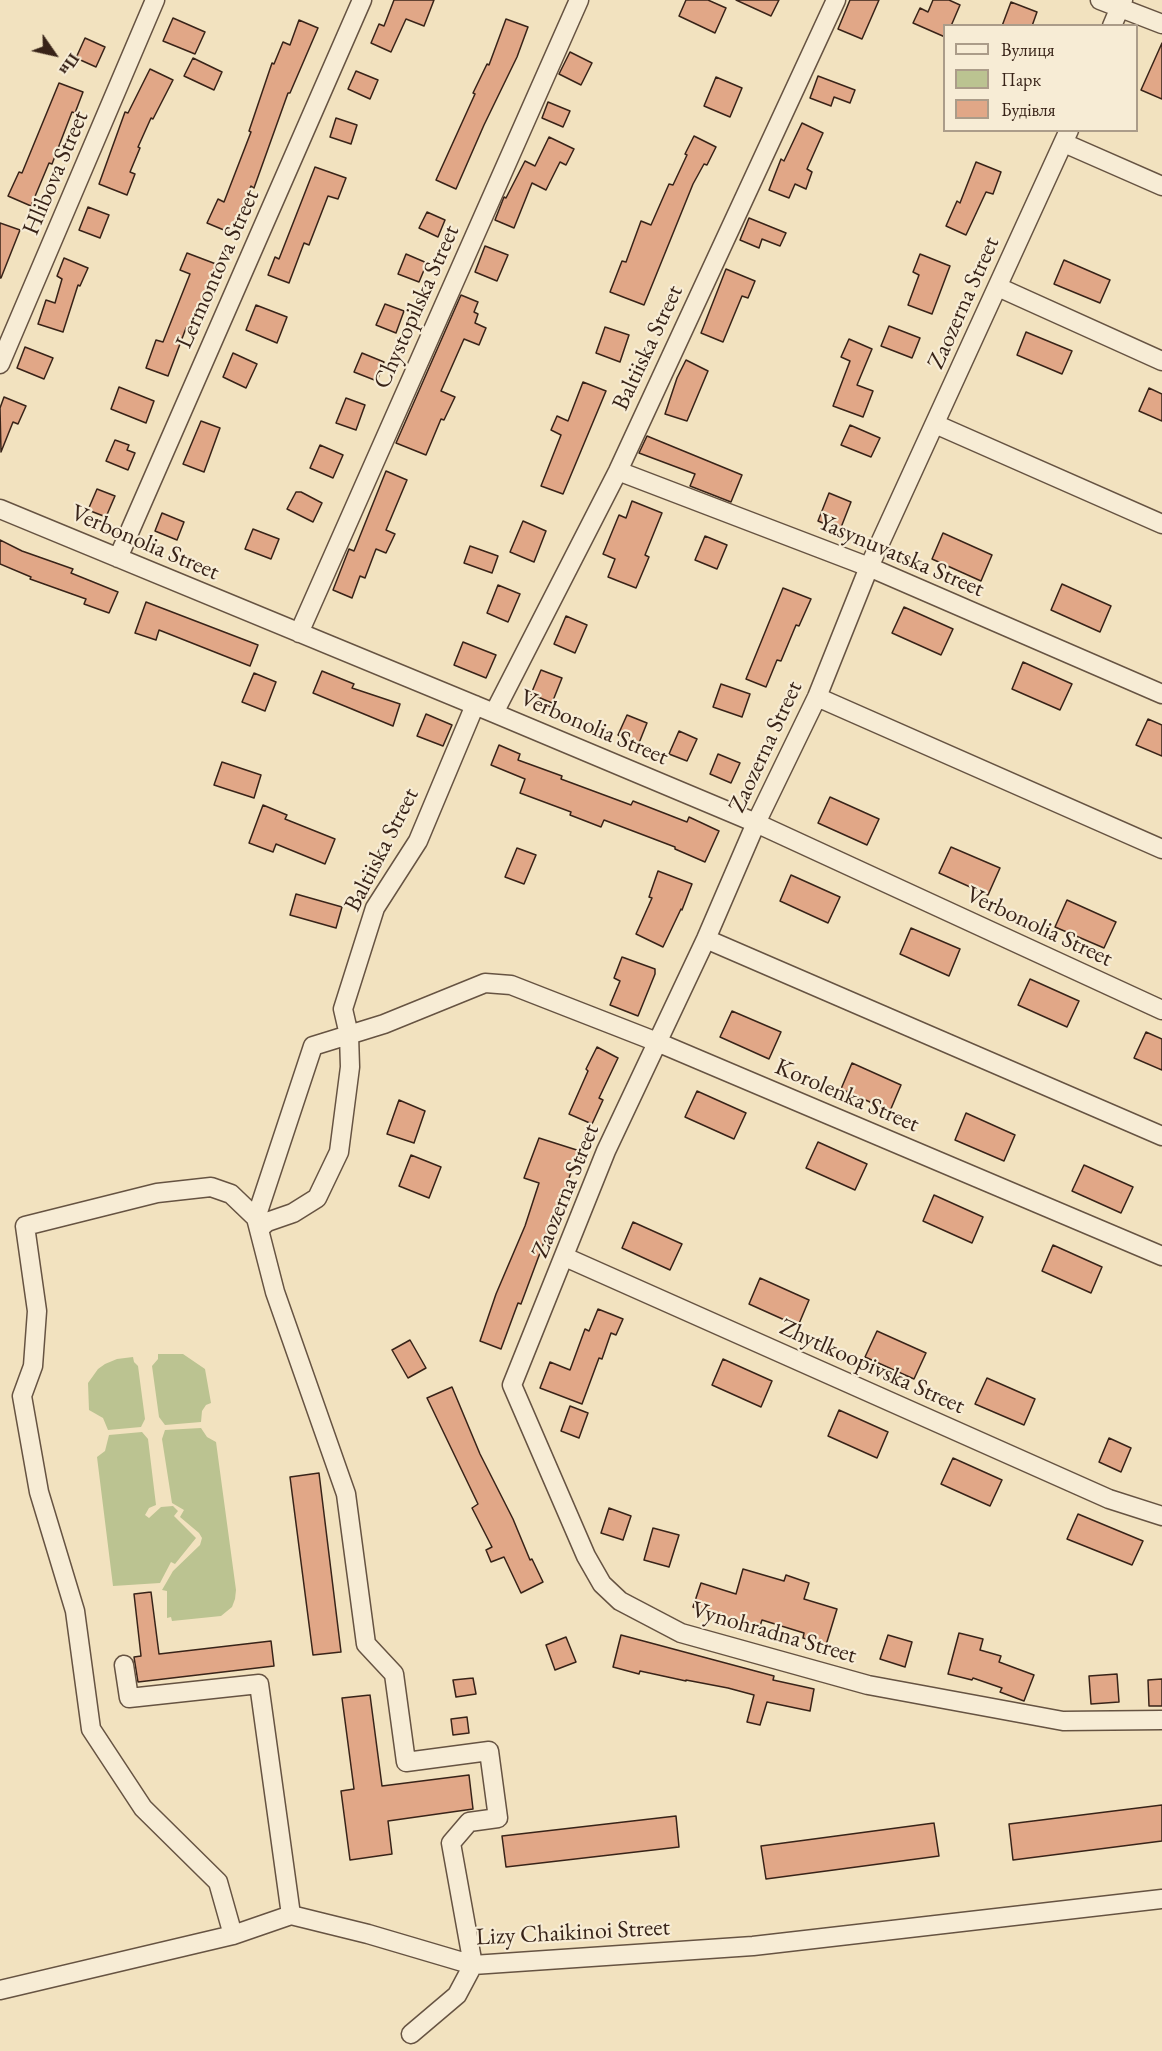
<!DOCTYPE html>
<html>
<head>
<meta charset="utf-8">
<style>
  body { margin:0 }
  #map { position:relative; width:1162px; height:2051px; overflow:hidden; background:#f2e2bf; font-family:"EB Garamond",serif }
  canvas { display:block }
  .legend { position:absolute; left:943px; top:24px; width:195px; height:108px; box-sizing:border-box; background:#f7ecd5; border:2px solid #ab9c89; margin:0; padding:8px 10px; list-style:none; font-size:18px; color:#382318 }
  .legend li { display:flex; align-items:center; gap:12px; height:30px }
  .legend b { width:30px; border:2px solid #ab9c89 }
  .north { position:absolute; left:24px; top:24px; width:60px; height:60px; -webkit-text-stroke:4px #f7ecd5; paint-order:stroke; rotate:124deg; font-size:16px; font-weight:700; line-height:24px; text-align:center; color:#382318 }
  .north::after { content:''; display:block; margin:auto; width:21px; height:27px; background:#382318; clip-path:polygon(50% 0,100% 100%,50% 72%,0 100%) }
</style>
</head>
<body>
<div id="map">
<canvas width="1162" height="2051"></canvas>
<ul class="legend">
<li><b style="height:8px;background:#f7ecd5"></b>Вулиця</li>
<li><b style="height:16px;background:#bbc391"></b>Парк</li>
<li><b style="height:16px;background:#e1a787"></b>Будівля</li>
</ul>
<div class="north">Пн</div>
</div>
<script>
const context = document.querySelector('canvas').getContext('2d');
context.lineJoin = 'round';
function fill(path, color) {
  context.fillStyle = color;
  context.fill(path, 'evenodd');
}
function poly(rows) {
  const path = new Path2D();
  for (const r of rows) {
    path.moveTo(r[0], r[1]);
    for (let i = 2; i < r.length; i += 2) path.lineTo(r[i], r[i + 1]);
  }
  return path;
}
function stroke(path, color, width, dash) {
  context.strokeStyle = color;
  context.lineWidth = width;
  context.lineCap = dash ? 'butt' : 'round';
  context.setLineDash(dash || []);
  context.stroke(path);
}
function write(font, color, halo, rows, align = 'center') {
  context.font = font + ' "EB Garamond",serif';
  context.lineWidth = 4.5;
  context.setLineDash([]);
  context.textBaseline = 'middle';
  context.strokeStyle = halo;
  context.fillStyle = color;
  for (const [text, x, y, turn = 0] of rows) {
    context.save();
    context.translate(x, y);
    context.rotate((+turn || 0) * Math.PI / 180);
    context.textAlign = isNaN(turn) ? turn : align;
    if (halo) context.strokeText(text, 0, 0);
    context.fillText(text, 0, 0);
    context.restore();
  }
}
fill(poly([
  [158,1354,183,1354,205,1369,211,1403,206,1405,202,1411,201,1422,165,1425,159,1417,152,1366,158,1359],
  [133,1357,134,1362,138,1366,145,1419,141,1427,108,1430,103,1418,89,1410,88,1383,98,1369,105,1364,117,1359],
  [201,1428,207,1437,216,1442,236,1590,235,1599,232,1607,221,1616,172,1621,171,1617,167,1618,167,1591,162,1590,173,1571,200,1545,202,1538,199,1533,180,1517,184,1510,172,1503,162,1439,165,1430],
  [142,1432,148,1439,156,1505,149,1508,145,1515,149,1518,161,1507,173,1506,178,1511,174,1516,196,1538,175,1564,171,1562,160,1583,113,1586,97,1457,105,1451,109,1435]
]), '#bbc391');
const building = poly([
  [394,0,434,0,424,26,406,19,391,52,371,43,379,24,384,26,394,0],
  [686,0,708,0,726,8,715,33,679,16,686,0],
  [736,0,779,0,771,16,736,0],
  [850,0,879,0,862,39,838,29,850,0],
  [933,0,949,0,960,5,951,26,945,26,945,37,913,23,920,8,928,12,933,0],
  [1011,2,1037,12,1032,26,1002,26,1011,2],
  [173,18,205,32,195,54,163,41,173,18],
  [506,19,528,27,517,57,484,125,456,189,436,180,475,94,473,93,487,64,489,65,506,19],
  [299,20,318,28,290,93,288,93,254,188,251,186,231,233,207,223,218,199,224,202,251,132,249,131,272,63,274,64,283,42,290,45,299,20],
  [85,38,105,47,96,67,76,58,85,38],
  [1162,43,1162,99,1141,90,1162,43],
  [570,52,592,63,581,85,559,74,570,52],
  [193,58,222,72,214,90,184,76,193,58],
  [150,69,173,80,153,119,151,118,138,147,140,148,130,172,135,174,127,195,99,184,125,112,128,113,150,69],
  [356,71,378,80,370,99,348,89,356,71],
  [818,76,855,90,850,103,834,97,831,106,810,98,818,76],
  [716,77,742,88,730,117,704,106,716,77],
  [59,83,83,92,75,113,72,112,52,164,49,163,31,206,8,196,19,172,22,173,59,83],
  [548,102,570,111,563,127,542,118,548,102],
  [336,118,357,125,351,144,330,137,336,118],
  [802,123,823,133,807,169,812,172,806,189,795,184,789,198,769,190,781,159,784,161,802,123],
  [694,136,716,147,707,165,704,164,693,184,644,305,610,292,622,261,626,262,641,221,651,225,669,184,673,185,687,155,685,154,694,136],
  [549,137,574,149,566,165,560,162,546,190,532,183,514,228,495,220,504,197,506,198,525,161,535,166,549,137],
  [976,162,1001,172,993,194,986,192,966,235,946,226,957,201,960,203,976,162],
  [315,167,346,178,338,199,328,196,309,245,304,243,289,283,268,275,275,257,279,259,315,167],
  [88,207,109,215,100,238,79,230,88,207],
  [427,212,445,220,438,237,419,228,427,212],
  [749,218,786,233,780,246,762,239,759,248,740,240,749,218],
  [0,223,20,230,1,278,0,278,0,223],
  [485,246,508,255,497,281,475,272,485,246],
  [187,253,216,264,191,330,186,328,168,376,146,368,156,340,163,342,190,274,180,270,187,253],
  [406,254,427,263,419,282,398,274,406,254],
  [920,254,950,266,932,314,908,305,919,275,913,272,920,254],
  [64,258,88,268,80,286,78,285,63,332,38,324,46,300,55,303,62,279,57,276,64,258],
  [1064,260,1110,280,1100,303,1054,284,1064,260],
  [726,269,755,281,748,298,742,296,723,342,701,333,726,269],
  [461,295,478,302,474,312,478,314,475,323,486,328,479,345,464,339,441,391,455,397,444,420,441,419,426,455,396,443,461,295],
  [385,304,404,311,396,333,376,325,385,304],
  [256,305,287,317,277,343,246,330,256,305],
  [889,326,920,338,912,358,881,346,889,326],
  [605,327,629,335,620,362,596,353,605,327],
  [1026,332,1072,351,1062,374,1017,355,1026,332],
  [849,339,872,349,857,385,873,391,863,417,833,406,850,361,841,357,849,339],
  [25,347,53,358,44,379,17,368,25,347],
  [233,353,257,364,246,388,223,377,233,353],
  [362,353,384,362,377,381,354,372,362,353],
  [686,360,708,371,687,421,665,414,677,378,686,360],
  [583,382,606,391,563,494,541,486,561,435,551,430,557,416,568,421,583,382],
  [119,387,154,401,146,423,111,409,119,387],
  [1149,388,1162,394,1162,421,1139,411,1149,388],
  [4,397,26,406,18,424,13,422,1,452,0,408,4,397],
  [346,398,365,405,356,430,336,423,346,398],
  [201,421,220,428,204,472,183,464,201,421],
  [850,425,880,438,871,457,841,445,850,425],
  [647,436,742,475,731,502,690,486,695,474,639,453,647,436],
  [115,440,129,445,127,450,135,453,128,470,106,461,115,440],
  [320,445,343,455,333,478,310,468,320,445],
  [386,471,407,480,386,530,395,534,386,553,376,549,365,578,360,576,352,598,333,590,349,549,354,551,386,471],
  [97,489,115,496,106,517,88,510,97,489],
  [296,492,301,492,322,503,313,522,287,509,296,492],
  [829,493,851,502,840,530,818,521,829,493],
  [632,501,662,513,645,555,649,557,636,588,608,577,615,559,603,554,619,515,626,518,632,501],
  [162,513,184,522,177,540,155,531,162,513],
  [523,521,546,531,534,562,510,552,523,521],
  [253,529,279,539,271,559,245,549,253,529],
  [943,533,992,555,981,581,932,559,943,533],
  [705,536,727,545,717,569,695,560,705,536],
  [0,540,22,551,73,569,71,573,118,592,109,613,84,604,86,599,30,579,31,577,0,564,0,540],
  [470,546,498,556,492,573,464,563,470,546],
  [1062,584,1111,606,1100,632,1051,610,1062,584],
  [498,585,520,594,508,622,487,613,498,585],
  [783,588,811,599,799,626,796,625,781,661,777,660,766,687,746,679,783,588],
  [146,602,258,645,250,666,159,630,156,640,135,633,146,602],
  [904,607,953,629,941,655,892,633,904,607],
  [566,616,587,625,575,653,554,644,566,616],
  [463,642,496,655,486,678,454,665,463,642],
  [1023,662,1072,684,1060,710,1012,689,1023,662],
  [541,670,562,678,552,703,531,694,541,670],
  [322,671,354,684,352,688,400,704,393,726,313,693,322,671],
  [254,673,276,682,265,711,242,702,254,673],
  [721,684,750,694,742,717,713,707,721,684],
  [426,714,452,725,443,746,417,736,426,714],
  [627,715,647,723,639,743,618,735,627,715],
  [1148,719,1162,725,1162,756,1136,745,1148,719],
  [679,731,697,739,687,761,669,754,679,731],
  [499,745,520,754,518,760,562,776,561,779,631,805,633,801,687,822,689,817,719,831,705,862,675,849,675,847,604,820,601,827,570,815,571,812,520,793,525,779,491,765,499,745],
  [718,754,740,763,731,783,710,774,718,754],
  [222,762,261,775,254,798,214,785,222,762],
  [830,797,879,819,867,845,818,823,830,797],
  [263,805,287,815,285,819,335,839,325,864,276,844,273,852,249,843,263,805],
  [951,847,1000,868,988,895,939,873,951,847],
  [517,848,536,855,524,884,505,877,517,848],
  [658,871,692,884,682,910,681,909,663,947,636,934,652,898,649,897,658,871],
  [791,875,840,897,828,923,780,901,791,875],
  [296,894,342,907,336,928,290,915,296,894],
  [1067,900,1116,922,1104,948,1055,927,1067,900],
  [911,928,960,949,949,976,900,954,911,928],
  [622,957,655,969,655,974,638,1016,610,1005,620,981,614,978,622,957],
  [1030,979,1079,1001,1067,1027,1018,1005,1030,979],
  [732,1011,781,1032,769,1059,720,1037,732,1011],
  [1146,1032,1162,1039,1162,1070,1134,1058,1146,1032],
  [597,1047,618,1058,599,1098,603,1100,592,1124,569,1114,588,1071,586,1069,597,1047],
  [852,1063,901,1085,890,1111,841,1089,852,1063],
  [697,1091,746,1113,734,1139,685,1117,697,1091],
  [399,1100,425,1111,414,1143,387,1134,399,1100],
  [966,1113,1015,1135,1004,1161,955,1140,966,1113],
  [539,1138,583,1152,578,1168,573,1166,563,1197,560,1197,540,1253,521,1304,518,1303,501,1349,480,1341,496,1294,525,1226,539,1183,524,1178,539,1138],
  [818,1142,867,1164,855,1190,806,1168,818,1142],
  [411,1155,441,1167,429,1198,399,1186,411,1155],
  [1084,1165,1133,1187,1121,1213,1072,1191,1084,1165],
  [934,1195,983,1217,972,1243,923,1221,934,1195],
  [633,1222,682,1244,670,1270,622,1248,633,1222],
  [1053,1245,1102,1267,1091,1293,1042,1271,1053,1245],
  [760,1278,809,1300,798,1326,749,1304,760,1278],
  [598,1309,623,1319,616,1335,611,1333,602,1359,599,1358,582,1404,540,1388,550,1362,570,1370,585,1329,589,1331,598,1309],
  [877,1331,926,1353,914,1379,865,1357,877,1331],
  [410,1340,426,1368,408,1378,392,1350,410,1340],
  [723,1359,772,1381,761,1407,712,1385,723,1359],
  [987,1378,1035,1399,1024,1425,975,1404,987,1378],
  [452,1387,480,1454,513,1519,530,1560,532,1559,543,1582,521,1593,504,1557,491,1562,486,1550,492,1547,472,1508,478,1504,427,1398,452,1387],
  [570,1406,588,1413,579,1438,561,1431,570,1406],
  [839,1410,888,1432,877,1458,828,1436,839,1410],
  [1109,1438,1131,1448,1121,1472,1099,1462,1109,1438],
  [953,1458,1002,1480,990,1506,941,1484,953,1458],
  [319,1473,341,1652,313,1655,290,1477,319,1473],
  [609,1508,631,1516,623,1540,601,1533,609,1508],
  [1078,1514,1143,1541,1132,1565,1067,1539,1078,1514],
  [653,1528,679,1535,669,1567,644,1560,653,1528],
  [743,1569,784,1581,786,1575,809,1583,804,1599,837,1609,826,1645,803,1638,804,1633,762,1620,759,1629,693,1607,701,1583,736,1594,743,1569],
  [151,1592,159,1654,271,1641,274,1666,138,1682,134,1657,141,1656,134,1594,151,1592],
  [959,1633,983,1639,980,1650,1001,1656,999,1662,1034,1675,1024,1701,1000,1692,1002,1688,973,1678,972,1680,948,1674,959,1633],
  [621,1635,774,1676,773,1680,814,1689,810,1711,767,1702,760,1725,747,1722,754,1695,728,1688,686,1680,686,1681,640,1671,639,1674,613,1667,621,1635],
  [888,1635,912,1642,905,1667,880,1659,888,1635],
  [566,1637,576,1662,555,1670,546,1645,566,1637],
  [1117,1674,1119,1702,1091,1704,1089,1676,1117,1674],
  [473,1678,476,1694,456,1697,453,1680,473,1678],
  [1162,1679,1162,1706,1149,1706,1148,1680,1162,1679],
  [370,1695,382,1786,469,1775,473,1809,388,1821,392,1854,350,1860,341,1791,354,1789,342,1698,370,1695],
  [467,1717,469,1733,453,1735,451,1719,467,1717],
  [1162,1805,1162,1841,1013,1860,1009,1824,1162,1805],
  [676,1816,679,1847,506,1867,502,1836,676,1816],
  [934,1823,939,1856,766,1879,761,1846,934,1823]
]);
fill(building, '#e1a787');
stroke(building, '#382318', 1.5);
const minor = poly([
  [1100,0,1162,24],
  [1112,26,1123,0],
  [1069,130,869,567,817,697,756,823,706,939,606,1151,512,1385,586,1556,602,1584,620,1601,681,1633,868,1685,1063,1721,1162,1720],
  [1064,143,1162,186],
  [998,287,1162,361],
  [0,364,155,0],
  [935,424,1162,524],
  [618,471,869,567,1162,694],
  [0,509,494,713,756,823,1162,1010],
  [118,558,362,0],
  [299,633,579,0],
  [817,697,1162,849],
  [494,713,618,471,836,0],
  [706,939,1162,1136],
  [259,1229,267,1222,293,1213,317,1198,339,1152,350,1067,349,1035,343,1009,375,908,418,841,475,705],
  [565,1257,1109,1499,1162,1516],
  [124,1665,129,1698,259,1684,291,1915],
  [233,1935,218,1882,143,1808,91,1729,75,1611,39,1492,22,1396,33,1366,37,1311,25,1226,157,1193,211,1187,231,1194,256,1218],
  [0,1990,233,1935,291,1915,368,1934,473,1965,753,1946,1162,1899],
  [411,2034,457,1995,473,1965,451,1843,469,1822,498,1818,489,1751,406,1762,394,1674,366,1644,346,1494,275,1292,256,1218,313,1046,384,1024,485,983,511,985,657,1042,1162,1256]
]);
stroke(minor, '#665342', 21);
stroke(minor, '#f7ecd5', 18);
write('24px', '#382318', '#f7ecd5', [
  ["Hlibova Street",56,173,-67],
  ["Lermontova Street",218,269,-66],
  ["Zaozerna Street",964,303,-66],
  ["Chystopilska Street",417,307,-66],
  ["Baltiiska Street",648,348,-65],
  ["Verbonolia Street",145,543,23],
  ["Yasynuvatska Street",901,556,23],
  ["Verbonolia Street",594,728,23],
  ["Zaozerna Street",766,747,-65],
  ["Baltiiska Street",382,850,-63],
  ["Verbonolia Street",1039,927,25],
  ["Korolenka Street",847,1096,23],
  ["Zaozerna Street",566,1191,-68],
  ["Zhytlkoopivska Street",872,1367,24],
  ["Vynohradna Street",774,1633,16],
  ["Lizy Chaikinoi Street",573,1933,-3]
]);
</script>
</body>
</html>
